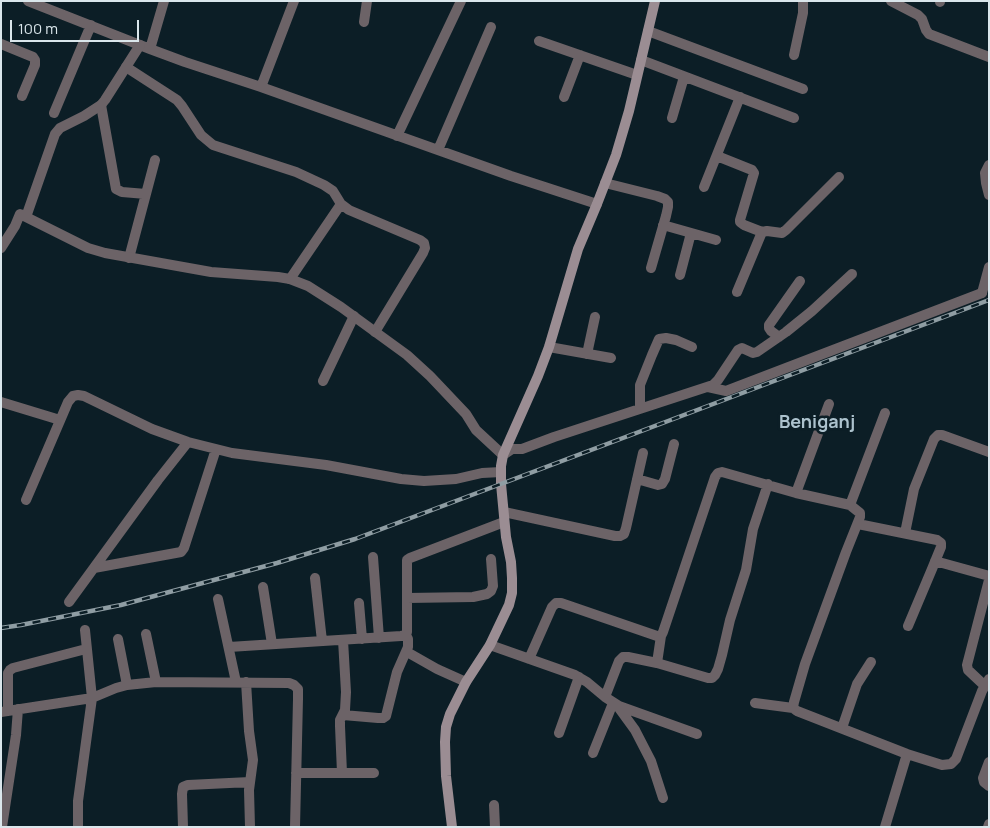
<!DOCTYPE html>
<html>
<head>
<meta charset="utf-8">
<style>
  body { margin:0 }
  #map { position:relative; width:990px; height:828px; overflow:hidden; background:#0c1e26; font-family:Manrope,sans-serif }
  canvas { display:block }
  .frame { position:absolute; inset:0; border:2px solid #dae6eb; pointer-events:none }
  .scale { position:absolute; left:10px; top:20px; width:129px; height:22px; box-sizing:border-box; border:2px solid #dae6eb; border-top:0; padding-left:6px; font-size:15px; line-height:18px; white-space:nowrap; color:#dae6eb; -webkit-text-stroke:4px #0c1e26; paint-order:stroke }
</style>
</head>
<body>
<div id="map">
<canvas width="990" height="828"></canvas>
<div class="frame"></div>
<div class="scale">100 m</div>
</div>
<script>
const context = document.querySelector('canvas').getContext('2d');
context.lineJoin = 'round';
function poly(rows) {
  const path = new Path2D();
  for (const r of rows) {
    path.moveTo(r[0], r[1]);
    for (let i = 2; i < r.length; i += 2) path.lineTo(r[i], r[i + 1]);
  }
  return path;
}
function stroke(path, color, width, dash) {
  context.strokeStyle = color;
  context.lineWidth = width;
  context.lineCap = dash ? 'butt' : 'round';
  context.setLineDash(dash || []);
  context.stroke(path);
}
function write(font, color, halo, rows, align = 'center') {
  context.font = font + ' Manrope,sans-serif';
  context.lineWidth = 5;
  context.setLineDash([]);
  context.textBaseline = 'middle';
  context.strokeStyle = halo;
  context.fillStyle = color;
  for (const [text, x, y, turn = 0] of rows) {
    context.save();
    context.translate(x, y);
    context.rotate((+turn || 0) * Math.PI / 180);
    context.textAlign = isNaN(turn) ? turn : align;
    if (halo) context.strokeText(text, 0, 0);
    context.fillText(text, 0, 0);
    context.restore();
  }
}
stroke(poly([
  [28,1,150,49,185,62,261,87,511,176,597,204],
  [891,1,918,15,922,19,926,30,929,34,989,57],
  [940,2,940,1],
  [364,22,367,1],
  [648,31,803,89],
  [539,41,637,75],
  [1,44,33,57,35,60,35,65,22,96],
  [150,49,164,1],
  [794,55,803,13,803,1],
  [641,60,794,118],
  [126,67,177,100,182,106,201,135,213,145,296,172,324,185,333,191,341,204,349,210,420,240,424,243,425,248,423,253,375,332],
  [261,87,294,1],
  [564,97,580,55],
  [101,105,116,189,122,192,146,194],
  [54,113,91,25],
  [672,118,684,77],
  [397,136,461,1],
  [438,150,491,27],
  [717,156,752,170,754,173,740,220,740,222,744,225,762,232],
  [605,183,657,196,665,199,668,202,668,207,666,216,651,268],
  [704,187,740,97],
  [663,225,716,240],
  [129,258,155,160],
  [680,275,691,233],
  [290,279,341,204],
  [737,292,762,232,767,231,782,233,786,230,839,177],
  [779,337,771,331,769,328,769,325,800,281],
  [549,347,611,358],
  [587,354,595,317],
  [323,381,354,316],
  [708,387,726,391,982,293],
  [1,402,60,420],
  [640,409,640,385,652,355,659,339,666,338,676,340,692,347],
  [503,455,512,449,522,449,554,437,713,385,718,380,738,350,742,348,753,353,757,352,786,332,812,311,852,274],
  [637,479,658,485,662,484,665,479,674,444],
  [796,493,829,404],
  [26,500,68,402,73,396,78,395,84,396,152,429,188,442,232,453,326,465,401,479,424,481,456,479,482,473,501,472],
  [850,505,885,413],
  [504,512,615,536,620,536,624,534,626,528,643,453],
  [858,524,937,540,941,543,941,547,932,569,908,626],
  [905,533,914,489,934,439,938,435,942,435,989,452],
  [373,557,379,638],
  [935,561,989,576],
  [94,568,181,552,184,548,216,449],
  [315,578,322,641],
  [263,587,272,644],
  [407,598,473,597,487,594,491,591,493,586,491,559],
  [218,599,236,682],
  [69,602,158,480,188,442],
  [359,603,362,639],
  [146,634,156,682],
  [118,639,127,685],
  [490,645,575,675,587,682,605,697,619,706,697,734],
  [229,647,401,636,406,635,407,632,407,560,410,558,504,522],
  [407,652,437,669,466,682],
  [529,659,552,607,556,603,561,603,657,636,661,636,663,632,715,477,718,473,722,472,796,493,850,505,860,513,860,517,846,552,805,664,794,702,793,708,797,711,907,754,942,765,951,764,956,759,982,691,989,679],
  [657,663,661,636],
  [246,682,249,731,253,760,249,790,250,827],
  [985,686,968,670,967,665,989,580],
  [605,697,619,661,623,657,628,657,657,663,708,678,712,678,715,675,718,669,722,655,730,620,746,570,753,529,768,484],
  [755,703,793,708],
  [619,708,635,730,651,761,663,798],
  [8,711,8,673,10,670,13,668,86,649],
  [1,712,92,698,116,688,127,685,156,682,289,683,294,685,298,689,298,699,295,827],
  [343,715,378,718,383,718,386,716,397,672,408,647,408,639,406,635],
  [842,728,857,684,871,662],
  [559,733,579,677],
  [593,753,613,703],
  [989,762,983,778,984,782,989,786],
  [296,773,374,773],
  [342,773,340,726,340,720,345,710,346,692,343,640],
  [494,805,495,827],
  [2,827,16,735,18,709],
  [78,827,78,801,92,698,85,630],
  [183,827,182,794,183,787,188,785,250,782],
  [885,827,907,754],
  [988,827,989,824]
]), '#6c6367', 10);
stroke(poly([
  [989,165,985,173,986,183,989,195],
  [26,217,55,134,60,128,84,116,101,105,105,100,140,45],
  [1,248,15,226,20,214,88,248,105,253,211,272,278,277,290,279,308,286,341,307,407,355,430,376,466,414,476,430,503,455],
  [982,293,989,267]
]), '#6c6367', 10);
stroke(poly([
  [452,827,446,776,445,742,446,727,450,714,466,682,490,645,509,605,512,593,512,578,511,562,506,537,501,484,501,466,503,455,538,376,549,347,578,249,597,204,616,155,629,111,655,1]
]), '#9b8d93', 10);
const rail = poly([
  [1,628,21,625,121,605,277,563,355,539,989,300]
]);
stroke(rail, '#8f9da3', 4.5);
stroke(rail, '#0c1e26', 2.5, [8]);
write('bold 18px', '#acc2cd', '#0c1e26', [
  ["Beniganj",817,423]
]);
</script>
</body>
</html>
